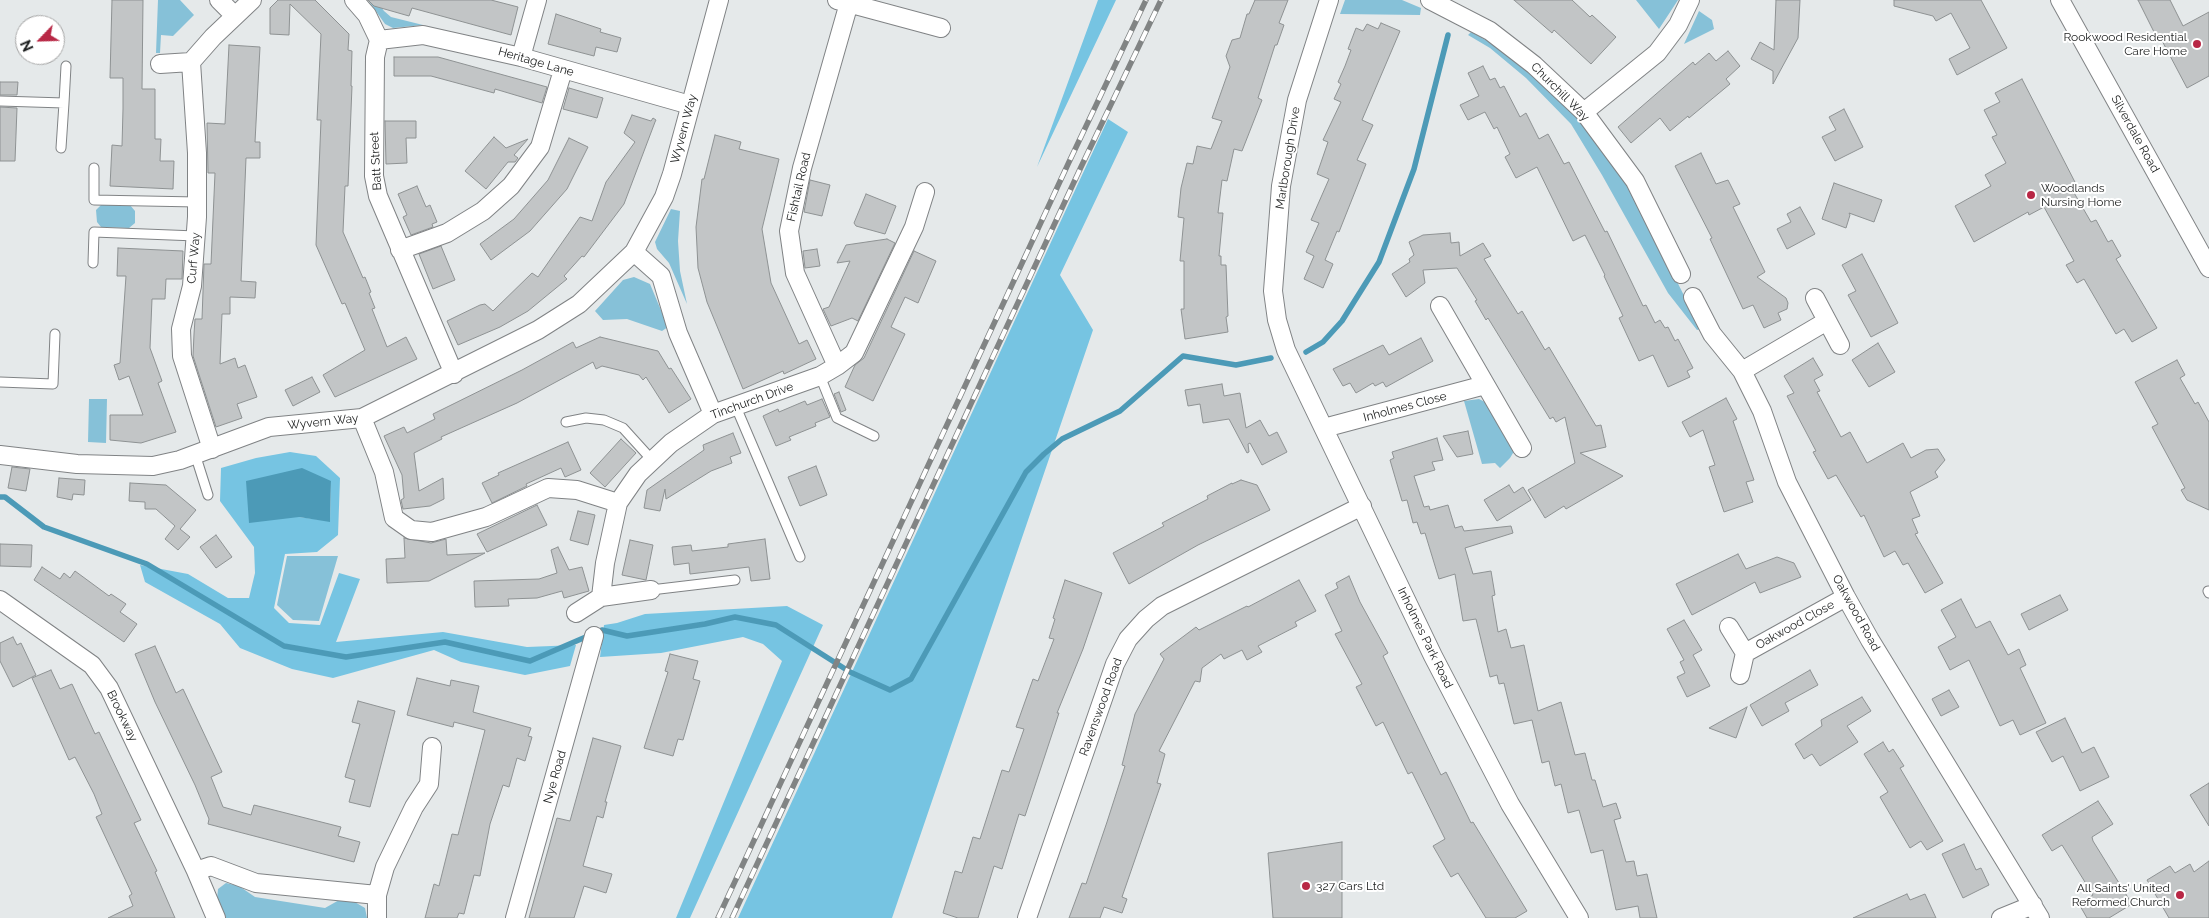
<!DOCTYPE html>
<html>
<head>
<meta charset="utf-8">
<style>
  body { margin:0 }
  #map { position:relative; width:2209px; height:918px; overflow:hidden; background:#e5e9ea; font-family:Raleway,sans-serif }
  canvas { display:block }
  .north { position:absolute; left:15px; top:15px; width:50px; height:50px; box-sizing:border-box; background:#fff; border:1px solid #a5a5a5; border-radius:50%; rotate:246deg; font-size:14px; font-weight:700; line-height:20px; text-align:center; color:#1d1f1f }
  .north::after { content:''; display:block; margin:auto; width:18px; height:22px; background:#b82745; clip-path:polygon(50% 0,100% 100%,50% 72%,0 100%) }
</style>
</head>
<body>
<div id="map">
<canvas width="2209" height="918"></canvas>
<div class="north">N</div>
</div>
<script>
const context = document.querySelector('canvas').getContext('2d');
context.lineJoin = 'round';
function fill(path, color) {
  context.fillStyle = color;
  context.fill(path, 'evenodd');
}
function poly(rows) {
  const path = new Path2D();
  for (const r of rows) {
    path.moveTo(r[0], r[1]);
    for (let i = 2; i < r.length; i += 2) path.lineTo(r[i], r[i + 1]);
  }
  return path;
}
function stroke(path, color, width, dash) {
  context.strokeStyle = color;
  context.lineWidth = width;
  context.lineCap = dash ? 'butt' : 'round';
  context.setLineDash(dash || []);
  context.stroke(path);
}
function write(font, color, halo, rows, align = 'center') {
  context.font = font + ' Raleway,sans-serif';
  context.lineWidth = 4;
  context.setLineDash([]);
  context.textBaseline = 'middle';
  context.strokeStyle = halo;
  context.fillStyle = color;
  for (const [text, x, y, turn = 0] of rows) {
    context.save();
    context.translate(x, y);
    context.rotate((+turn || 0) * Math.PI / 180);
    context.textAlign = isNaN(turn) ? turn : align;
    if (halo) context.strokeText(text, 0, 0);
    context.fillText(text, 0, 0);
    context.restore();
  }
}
fill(poly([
  [158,0,180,0,194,15,173,36,161,35,160,53,156,53],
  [368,0,376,0,384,11,391,17,423,25,393,28,385,24],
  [1345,0,1402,0,1421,8,1420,15,1340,14],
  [1636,0,1678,0,1659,29],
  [1699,11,1712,20,1714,29,1684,44],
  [1471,32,1493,44,1527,69,1578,119,1628,185,1701,329,1697,330,1668,293,1602,175,1571,124,1526,78,1490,48,1468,35],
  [101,205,130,205,135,211,135,223,129,228,101,227,97,222,96,210],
  [671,209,680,211,678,241,680,271,687,304,669,263,657,249,655,242],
  [634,277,650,284,668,327,662,331,627,319,603,320,595,311,623,280],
  [89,399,107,399,106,443,88,442],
  [1479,399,1487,403,1513,447,1513,453,1510,458,1500,468,1495,463,1482,464,1464,401],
  [287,556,338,556,319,621,293,620,277,605],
  [226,883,239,886,255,897,325,908,341,899,353,901,365,908,367,918,226,918,217,899,218,889]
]), '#86c1d8');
fill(poly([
  [1098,0,1116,0,1037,167],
  [1108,119,1128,132,1060,275,1093,330,892,918,738,918],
  [290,452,316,456,340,478,338,535,317,552,285,554,274,608,289,623,320,625,339,573,360,579,336,642,443,632,527,647,576,645,570,666,525,675,461,662,434,650,333,678,292,669,240,648,220,624,145,582,140,565,188,574,228,598,249,598,255,573,254,547,220,501,221,468,256,458],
  [331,481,330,521,299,517],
  [787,606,823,625,690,918,676,918,782,661,763,644,743,637,661,653,600,657,604,625,617,623,645,614]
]), '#76c4e2');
fill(poly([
  [302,468,331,481,330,522,299,517,249,523,246,481]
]), '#4c9ab7');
stroke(poly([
  [1306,352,1323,342,1342,321,1379,262,1414,169,1448,35],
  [0,497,5,497,44,527,147,564,284,646,346,657,445,642,530,661,602,630,627,636,705,624,735,617,776,625,850,672,890,690,911,679,1026,472,1044,454,1062,439,1120,411,1183,356,1236,365,1271,358]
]), '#4c9ab7', 5.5);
const building = poly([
  [112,0,143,0,142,89,155,89,155,139,161,139,160,161,174,161,173,189,110,186,112,145,122,146,123,109,123,78,110,78,112,0],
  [278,0,315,0,349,34,348,50,352,51,351,86,352,86,348,186,345,186,343,232,363,278,365,277,371,292,369,293,375,308,372,309,387,347,406,337,417,359,335,397,323,375,365,350,345,303,342,304,316,245,321,120,317,120,321,34,290,4,289,35,270,34,270,8,278,0],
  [368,0,491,0,518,7,511,35,412,8,409,16,374,6,368,0],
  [1255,0,1288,0,1279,23,1284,25,1277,45,1275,45,1258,98,1262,100,1242,151,1234,149,1227,181,1222,180,1218,213,1223,213,1219,256,1221,256,1221,265,1226,265,1228,316,1226,317,1228,332,1185,339,1181,309,1184,309,1184,261,1180,261,1184,218,1178,217,1181,188,1187,163,1193,164,1197,146,1211,149,1222,121,1212,118,1230,67,1226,56,1232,40,1240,38,1247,14,1249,14,1255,0],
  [1514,0,1572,0,1590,17,1592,15,1616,37,1591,64,1554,30,1552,33,1514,0],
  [1776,0,1800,0,1798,38,1773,84,1773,71,1751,59,1760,42,1774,50,1776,0],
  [1894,0,1981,0,2007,48,1957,75,1949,59,1970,48,1951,13,1936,21,1933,16,1894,6,1894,0],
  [2138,0,2170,0,2183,26,2209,12,2209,76,2187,88,2159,35,2156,36,2138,0],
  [556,14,601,29,600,32,621,38,617,52,596,47,594,56,548,44,556,14],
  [1381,23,1400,31,1362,120,1373,125,1357,160,1366,164,1339,232,1337,231,1325,260,1333,264,1323,288,1304,279,1314,256,1306,252,1319,223,1311,220,1329,179,1317,174,1328,142,1323,140,1341,102,1334,99,1341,84,1338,82,1345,66,1351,50,1348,49,1356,28,1363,31,1367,24,1378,29,1381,23],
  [229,45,260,47,255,142,260,142,260,158,246,158,241,281,256,282,255,298,230,297,230,314,222,314,220,364,235,358,238,368,245,365,257,397,237,404,242,418,216,427,193,356,194,334,195,319,202,319,204,264,211,264,215,173,208,173,207,123,225,124,229,45],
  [1728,51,1740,66,1726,79,1730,84,1689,118,1688,116,1670,131,1660,118,1631,143,1618,127,1693,62,1695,65,1709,53,1716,61,1728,51],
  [394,57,438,57,547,87,542,103,495,89,494,93,431,76,394,76,394,57],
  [1483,66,1490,80,1495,78,1500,88,1504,86,1520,117,1526,113,1539,139,1548,134,1564,164,1569,162,1605,232,1607,231,1643,306,1646,305,1655,323,1660,320,1665,328,1668,327,1675,341,1678,339,1693,368,1687,371,1690,377,1668,387,1653,355,1639,361,1619,318,1623,316,1604,276,1605,275,1585,235,1573,241,1537,167,1516,178,1505,157,1510,154,1497,127,1494,129,1485,112,1468,120,1460,105,1479,96,1468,73,1483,66],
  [2022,79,2078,188,2073,191,2091,222,2096,220,2108,242,2112,240,2121,256,2116,259,2157,328,2132,342,2124,329,2116,334,2084,279,2077,283,2066,265,2074,261,2044,207,2029,215,2028,212,1974,242,1955,206,1991,186,1985,175,2006,163,1992,137,1997,135,1984,110,2000,102,1995,93,2022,79],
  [0,82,18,82,17,95,0,95,0,82],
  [569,88,603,98,597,118,563,109,569,88],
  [0,107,17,108,15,161,0,161,0,107],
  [1844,109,1863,147,1835,161,1822,137,1836,130,1829,117,1844,109],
  [632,115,651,121,653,118,656,120,655,122,624,204,584,257,582,256,564,276,567,279,528,311,500,327,458,345,447,321,480,305,485,304,493,311,532,273,538,277,580,217,592,221,606,182,635,142,624,133,632,115],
  [385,121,416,121,416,138,406,138,407,163,386,164,385,121],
  [715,135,741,142,739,149,779,159,762,229,771,283,799,344,807,340,816,359,784,374,783,371,743,389,707,302,698,268,696,227,702,179,704,179,715,135],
  [494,137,506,148,528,139,514,155,518,158,515,162,508,162,486,189,465,171,494,137],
  [569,138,588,147,567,189,530,231,491,260,480,244,514,219,548,180,569,138],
  [1701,153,1716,184,1728,180,1740,204,1733,207,1765,272,1757,277,1786,298,1788,303,1787,309,1778,313,1781,320,1764,328,1753,305,1743,309,1710,239,1712,238,1675,166,1701,153],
  [810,180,830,185,822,216,804,212,810,180],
  [1834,183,1882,200,1874,222,1849,213,1850,215,1846,228,1822,219,1834,183],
  [417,186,426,207,430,205,437,222,432,224,433,227,411,235,403,217,407,215,398,194,417,186],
  [866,194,896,206,885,234,856,226,854,223,866,194],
  [1800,207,1815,234,1787,249,1777,229,1791,222,1787,214,1800,207],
  [1450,233,1451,243,1459,242,1460,256,1483,243,1491,256,1484,259,1518,314,1522,311,1545,350,1549,347,1596,426,1601,425,1606,447,1580,453,1623,476,1566,509,1564,506,1545,518,1528,490,1575,463,1565,417,1556,422,1553,417,1550,419,1488,318,1486,320,1475,301,1477,300,1457,268,1423,270,1425,283,1406,297,1392,274,1410,262,1409,259,1414,255,1409,242,1423,235,1450,233],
  [887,239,895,243,858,321,852,318,831,326,823,309,829,307,850,261,837,263,846,245,887,239],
  [441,246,455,280,433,289,419,254,441,246],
  [118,248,183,251,182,279,166,279,165,299,152,299,150,348,162,381,158,383,176,432,141,443,110,440,110,415,143,415,129,376,119,380,114,365,120,363,126,276,117,276,118,248],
  [817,249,820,266,805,268,803,251,817,249],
  [914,251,936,261,918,303,905,297,891,327,905,334,873,401,845,387,855,365,864,358,914,251],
  [1862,254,1898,323,1871,337,1848,295,1856,291,1842,265,1862,254],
  [600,337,658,351,669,369,671,368,691,399,669,413,646,377,643,380,639,375,602,366,596,369,593,362,517,403,441,437,442,439,414,453,419,491,443,478,444,499,430,506,403,509,401,500,404,498,402,475,384,436,404,427,407,433,435,419,433,414,522,370,573,342,576,348,600,337],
  [1421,338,1433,361,1386,387,1383,382,1375,386,1373,383,1356,393,1350,383,1343,386,1333,369,1383,345,1389,355,1421,338],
  [1878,343,1895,372,1869,387,1852,360,1878,343],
  [1813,358,1823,375,1814,380,1820,391,1817,392,1841,437,1850,432,1867,463,1903,443,1911,458,1926,450,1938,449,1945,460,1935,472,1938,477,1910,492,1920,516,1912,519,1918,533,1915,534,1943,583,1925,593,1908,563,1903,565,1895,551,1884,557,1864,515,1861,517,1836,475,1828,479,1813,452,1816,451,1787,396,1794,393,1784,376,1813,358],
  [2177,360,2185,375,2180,378,2195,404,2198,402,2209,422,2209,510,2187,500,2181,490,2185,488,2152,427,2158,424,2135,382,2177,360],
  [312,377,320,392,293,406,285,390,312,377],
  [1222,384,1224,396,1240,393,1246,428,1260,420,1269,436,1277,432,1287,452,1262,465,1250,443,1248,444,1249,452,1247,453,1229,419,1203,423,1200,404,1188,406,1185,390,1222,384],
  [839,392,846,410,841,412,834,394,839,392],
  [1726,398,1737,419,1733,421,1754,480,1746,482,1753,502,1724,512,1709,467,1715,465,1703,430,1690,437,1682,422,1726,398],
  [822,399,830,417,815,423,816,426,789,437,791,440,776,446,763,416,778,409,779,412,805,401,807,405,822,399],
  [1468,431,1473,454,1457,457,1443,436,1468,431],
  [733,433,741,453,730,457,732,463,711,471,666,499,665,489,660,511,644,508,647,490,704,450,703,445,733,433],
  [1437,438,1443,460,1432,462,1435,470,1414,476,1424,507,1429,506,1430,510,1448,505,1455,528,1462,526,1464,531,1511,526,1513,533,1465,548,1473,574,1491,571,1495,595,1492,596,1498,632,1506,629,1511,648,1524,645,1538,711,1561,702,1575,755,1585,753,1592,780,1595,780,1603,807,1616,803,1621,818,1614,820,1626,862,1634,861,1637,876,1647,874,1657,918,1640,918,1638,906,1616,910,1603,850,1591,853,1579,810,1568,813,1561,784,1555,786,1549,761,1542,763,1532,720,1514,724,1504,683,1499,684,1497,675,1490,677,1476,619,1463,621,1455,574,1439,579,1425,533,1421,534,1417,522,1413,523,1407,500,1402,501,1390,460,1394,458,1392,452,1437,438],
  [621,439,636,453,605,487,590,473,621,439],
  [568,442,581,470,565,477,561,468,526,484,527,486,492,503,482,483,499,475,498,473,568,442],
  [816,466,827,495,800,506,788,477,816,466],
  [12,467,30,469,26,491,8,488,12,467],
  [59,478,85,480,84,495,73,494,72,500,57,497,59,478],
  [1241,480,1257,485,1270,510,1198,545,1129,584,1113,553,1164,526,1162,523,1208,499,1207,496,1232,483,1232,484,1241,480],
  [130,483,166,485,196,510,180,529,190,537,178,550,165,539,175,526,156,509,145,509,145,502,129,501,130,483],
  [1509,485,1514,493,1523,487,1531,500,1497,521,1484,500,1509,485],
  [537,505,547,525,487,552,477,534,537,505],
  [578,511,595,515,588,545,570,540,578,511],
  [216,535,232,557,216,568,200,547,216,535],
  [404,538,431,543,446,539,447,555,485,553,429,581,387,583,386,559,405,558,404,538],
  [765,539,770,579,751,581,749,567,690,574,689,563,674,565,672,547,691,545,692,551,728,547,728,544,765,539],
  [630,540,653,545,646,580,622,575,630,540],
  [0,544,32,545,31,567,0,566,0,544],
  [558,547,569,570,582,567,589,591,564,598,562,591,537,598,508,599,509,606,475,607,474,581,539,579,557,573,551,550,558,547],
  [1738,554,1746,569,1777,557,1794,563,1801,577,1760,593,1755,582,1692,615,1676,584,1738,554],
  [42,567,60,579,64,573,70,578,75,571,109,596,111,594,126,604,120,612,137,624,124,642,34,580,42,567],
  [1349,576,1360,602,1388,653,1383,656,1441,775,1446,772,1471,823,1473,822,1527,911,1515,918,1486,918,1458,873,1451,877,1433,846,1445,839,1412,772,1408,774,1383,722,1376,726,1356,687,1362,684,1335,634,1342,631,1325,595,1338,588,1336,583,1349,576],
  [1065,580,1102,593,1083,649,1057,713,1059,713,1025,816,1019,814,1002,869,994,866,978,918,958,918,943,913,955,871,962,873,973,837,980,839,1002,770,1009,772,1024,729,1016,727,1033,679,1038,681,1054,639,1049,638,1055,619,1053,618,1065,580],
  [1299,580,1316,611,1295,622,1297,626,1258,646,1262,652,1247,660,1242,650,1224,659,1221,654,1202,668,1200,682,1195,681,1159,751,1165,754,1157,783,1161,784,1122,897,1127,899,1122,913,1104,907,1100,918,1069,918,1082,883,1086,884,1107,822,1125,766,1122,765,1135,714,1164,659,1160,654,1196,627,1199,630,1247,606,1248,607,1299,580],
  [2060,595,2068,610,2029,630,2021,614,2060,595],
  [1961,599,1976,628,1990,621,2008,655,2019,649,2026,665,2020,668,2046,723,2020,735,2013,720,2000,726,1969,660,1950,670,1938,647,1956,637,1941,610,1961,599],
  [1684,620,1702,650,1693,655,1710,686,1687,697,1677,677,1685,673,1680,662,1684,660,1667,629,1684,620],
  [13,637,17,645,21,643,36,675,13,687,0,661,0,643,13,637],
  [155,646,176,693,183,689,222,772,211,777,223,807,251,815,254,805,341,827,338,836,360,842,354,862,208,824,209,819,195,785,155,702,135,654,155,646],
  [670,654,698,661,693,679,700,681,683,740,678,739,673,756,644,748,668,672,665,671,670,654],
  [51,670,60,689,72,684,95,734,99,732,141,820,134,823,157,871,155,872,175,918,108,918,133,906,129,896,132,894,96,817,102,814,94,794,75,757,69,760,32,678,51,670],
  [1810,670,1818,685,1785,703,1789,711,1762,726,1750,705,1810,670],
  [417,678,450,686,451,680,479,686,473,712,531,728,528,736,532,737,525,761,517,758,509,787,503,785,490,824,480,876,474,875,464,914,459,913,457,918,425,918,434,884,439,886,452,834,458,835,485,730,454,722,453,727,407,715,417,678],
  [1949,690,1959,707,1941,716,1932,699,1949,690],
  [1862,697,1871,711,1847,726,1858,742,1820,766,1812,754,1804,759,1795,744,1822,726,1821,720,1862,697],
  [358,701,395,711,370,807,349,802,355,780,345,777,360,724,352,722,358,701],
  [1747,707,1736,738,1709,728,1747,707],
  [2065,718,2082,753,2094,747,2109,777,2080,791,2063,756,2052,762,2036,732,2065,718],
  [593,738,621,746,605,802,607,802,603,818,597,816,583,866,612,874,606,893,584,886,574,918,529,918,557,818,570,821,593,738],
  [1883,742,1889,752,1893,749,1904,766,1900,768,1943,841,1927,850,1921,841,1910,848,1880,797,1888,792,1864,754,1883,742],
  [2209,783,2209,826,2190,795,2209,783],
  [2098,801,2113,824,2092,837,2093,841,2132,904,2109,918,2087,918,2079,904,2093,895,2062,845,2052,851,2042,835,2098,801],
  [1342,842,1342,918,1273,918,1268,853,1342,842],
  [1964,844,1976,870,1981,868,1989,885,1963,898,1942,854,1964,844],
  [2209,861,2209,918,2169,918,2147,880,2170,866,2175,873,2190,864,2194,872,2209,861],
  [1907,894,1910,900,1925,894,1936,918,1853,918,1907,894]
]);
fill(building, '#c2c5c6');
stroke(building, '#8e9293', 1);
const service = poly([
  [0,101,64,103,66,66],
  [61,148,64,103],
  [94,168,94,200,197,202],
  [93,263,94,232,196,236],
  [820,376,837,418,874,436],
  [0,382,53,384,55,334],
  [736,407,800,557],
  [566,422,586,418,604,420,623,428,652,460],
  [195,454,208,495],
  [651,590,735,580],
  [2208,591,2209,593]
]);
const minor = poly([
  [219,0,235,16],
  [354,0,367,15,379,40,375,57,374,176,378,196,454,374],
  [837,0,941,28],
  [1329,0,1297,100,1281,186,1273,291,1277,320,1286,350,1433,656,1510,804,1579,918],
  [1430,0,1490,31,1534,65,1584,112,1635,181,1681,274],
  [2060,0,2209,268],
  [379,40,423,35,521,57,690,105],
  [521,57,537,0],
  [160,64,191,62],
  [1584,112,1657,53,1678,25,1690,0],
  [400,250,447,233,483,211,511,186,540,147,563,70],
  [634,252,661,276,678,333,713,414],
  [1693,297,1712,334,1742,371,1762,411,1787,482,1846,597,1870,640,2040,918],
  [1815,298,1840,345],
  [1440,306,1522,448],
  [837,366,795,273,789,231,802,168,849,3],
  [1742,371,1827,321],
  [362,418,384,472,394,518,411,530,432,532,486,517,548,488,577,490,618,503],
  [1324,428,1485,385],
  [212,449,182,356,181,329,192,286,197,217,197,153,191,62,213,37,252,0],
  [0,455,77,464,153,466,180,460,269,427,362,418,538,330,579,304,634,252,664,197,672,174,719,0],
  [651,590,601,597,605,563,618,503,638,474,671,443,713,414,820,376,837,366,854,353,914,227,925,192],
  [0,600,92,665,109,688,196,871,216,918],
  [576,613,601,597],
  [1729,627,1745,653],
  [1740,675,1745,653,1846,597],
  [196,871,211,866,256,883,377,895],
  [377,918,377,895,385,867,414,807,429,784,432,747],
  [515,918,594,636],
  [1027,918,1115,664,1128,639,1146,619,1162,606,1362,506],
  [2001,918,2033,905]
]);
stroke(service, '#808385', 11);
stroke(minor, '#808385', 20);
stroke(service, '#fff', 9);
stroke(minor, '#fff', 18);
const rail = poly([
  [718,918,1069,162,1146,0],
  [732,918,1081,167,1161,0]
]);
stroke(rail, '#818484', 5.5);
stroke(rail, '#fff', 4, [11]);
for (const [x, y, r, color] of [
  [2197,44,5,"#b82745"],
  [2031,195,5,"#b82745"],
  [1306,886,5,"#b82745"],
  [2180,895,5,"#b82745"]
]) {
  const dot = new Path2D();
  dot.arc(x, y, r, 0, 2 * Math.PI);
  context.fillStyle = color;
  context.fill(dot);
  stroke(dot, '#fff', 2);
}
write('12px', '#1d1f1f', '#fff', [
  ["Rookwood Residential",2187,37],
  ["Care Home",2187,51],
  ["Woodlands",2041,188,"left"],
  ["Nursing Home",2041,202,"left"],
  ["327 Cars Ltd",1316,886,"left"],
  ["All Saints' United",2170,888],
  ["Reformed Church",2170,902]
], 'right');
write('12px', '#1d1f1f', '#fff', [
  ["Heritage Lane",536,62,16],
  ["Churchill Way",1560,92,45],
  ["Wyvern Way",684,129,-75],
  ["Silverdale Road",2135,134,61],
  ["Marlborough Drive",1288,158,-81],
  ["Batt Street",376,161,-93],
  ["Fishtail Road",799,187,-77],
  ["Curf Way",194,258,-85],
  ["Tinchurch Drive",752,401,-20],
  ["Inholmes Close",1405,407,-15],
  ["Wyvern Way",323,422,-6],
  ["Oakwood Road",1856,613,61],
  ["Oakwood Close",1795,625,-29],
  ["Inholmes Park Road",1425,638,64],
  ["Ravenswood Road",1101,707,-70],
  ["Brookway",122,716,64],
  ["Nye Road",555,777,-74]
]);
</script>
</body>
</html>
